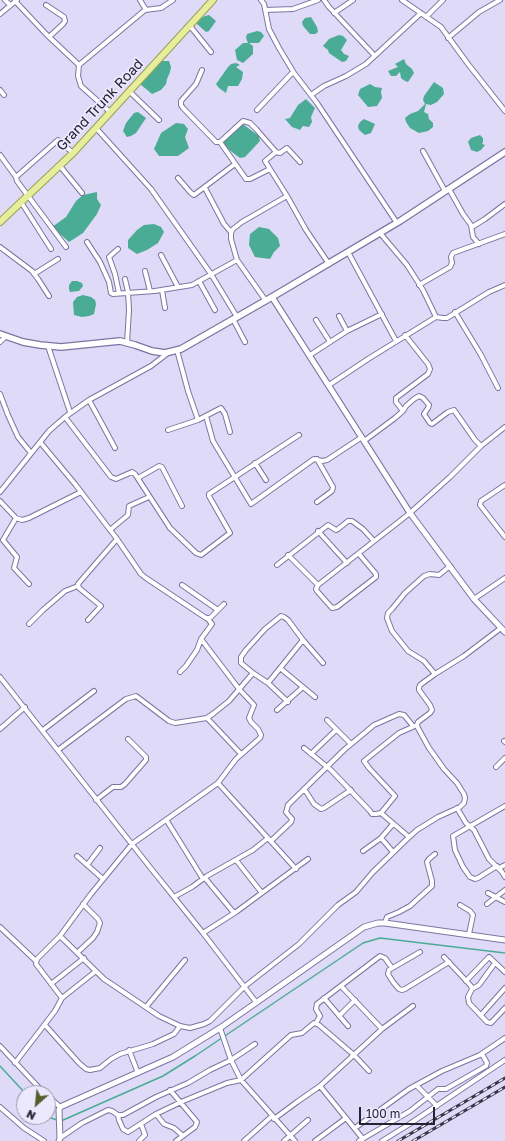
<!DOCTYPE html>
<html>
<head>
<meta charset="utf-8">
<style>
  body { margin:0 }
  #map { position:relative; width:505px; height:1141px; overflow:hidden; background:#dfdaf8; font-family:"Golos Text",sans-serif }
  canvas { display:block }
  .north { position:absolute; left:16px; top:1085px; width:40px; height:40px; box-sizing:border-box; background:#ece8fd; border:1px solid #9d99ad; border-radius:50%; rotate:207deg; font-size:11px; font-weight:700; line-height:16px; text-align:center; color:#262234 }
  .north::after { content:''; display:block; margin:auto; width:14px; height:18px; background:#575d2b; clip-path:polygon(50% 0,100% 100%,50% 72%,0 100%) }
  .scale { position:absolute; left:359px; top:1107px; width:76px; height:18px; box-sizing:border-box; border:2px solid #262234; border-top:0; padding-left:5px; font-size:12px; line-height:14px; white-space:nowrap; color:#262234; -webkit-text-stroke:3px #ece8fd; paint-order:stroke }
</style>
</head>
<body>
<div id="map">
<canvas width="505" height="1141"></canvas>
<div class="north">N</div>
<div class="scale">100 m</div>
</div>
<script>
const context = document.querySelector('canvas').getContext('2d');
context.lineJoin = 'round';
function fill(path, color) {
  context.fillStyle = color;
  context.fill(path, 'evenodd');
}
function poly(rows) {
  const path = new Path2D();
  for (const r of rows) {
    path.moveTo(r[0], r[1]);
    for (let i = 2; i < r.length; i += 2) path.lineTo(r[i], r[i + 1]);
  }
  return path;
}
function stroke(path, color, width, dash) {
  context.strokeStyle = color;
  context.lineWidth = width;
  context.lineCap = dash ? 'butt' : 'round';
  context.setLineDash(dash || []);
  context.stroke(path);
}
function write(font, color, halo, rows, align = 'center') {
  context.font = font + ' "Golos Text",sans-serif';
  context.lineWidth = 3.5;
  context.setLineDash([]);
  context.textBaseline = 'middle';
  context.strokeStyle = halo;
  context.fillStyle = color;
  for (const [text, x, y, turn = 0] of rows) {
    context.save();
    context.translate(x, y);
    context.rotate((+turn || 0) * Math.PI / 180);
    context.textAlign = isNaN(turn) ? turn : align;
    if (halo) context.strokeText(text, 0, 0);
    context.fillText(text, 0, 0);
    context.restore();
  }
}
fill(poly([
  [209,15,216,21,209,31,206,32,197,24,199,19,205,16],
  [311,17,317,27,318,32,315,34,310,34,303,26,302,22,305,18],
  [257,31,261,32,264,36,259,43,249,43,253,46,253,54,243,63,237,60,235,50,243,43,248,43,246,38,247,34],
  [339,35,343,36,347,40,341,50,344,54,349,56,346,61,342,62,329,53,328,50,323,46,329,39],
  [404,59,406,64,412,69,414,73,408,82,405,81,401,78,400,72,396,76,391,76,388,71,398,67,395,64],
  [161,61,169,61,171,67,170,72,167,79,166,84,161,90,152,94,140,84],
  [236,63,240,65,236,67,243,72,242,79,238,86,228,86,226,93,219,88,216,84,228,67,231,64],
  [434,82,443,88,444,94,437,102,431,105,426,104,424,112,428,114,429,119,433,123,433,127,428,131,419,133,410,128,406,122,405,118,410,114,418,111,425,104,423,100,424,96],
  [370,84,375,87,382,88,381,92,382,98,377,106,368,107,358,95,360,89],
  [306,99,315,108,311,117,312,122,309,127,303,126,300,130,292,127,285,119,290,118,298,105],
  [138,112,146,118,136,133,131,136,127,137,123,131,126,123,134,113],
  [364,119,375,124,371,133,365,135,359,130,358,126,360,122],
  [176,123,184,124,188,129,185,137,189,148,178,156,159,156,154,149,161,133],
  [240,125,244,125,259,136,260,141,245,157,240,158,224,146,224,140,230,136],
  [480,135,483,138,483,142,482,144,485,145,481,150,477,152,471,150,468,142,471,138],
  [97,192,97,199,101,205,97,214,83,233,69,242,52,227,66,217,76,201,83,195],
  [154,224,161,227,164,232,158,243,147,250,137,254,128,248,128,240,137,230,144,225],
  [259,227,269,229,278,238,280,246,274,252,270,259,255,257,249,245,250,234],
  [72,281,77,281,82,283,83,286,79,291,70,292,69,289,69,285],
  [83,295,91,297,95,300,96,304,94,314,89,316,82,317,74,315,73,302,77,297]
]), '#4aac94');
stroke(poly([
  [0,1066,25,1093],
  [48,1117,57,1120],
  [61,1121,163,1076,195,1056,363,943,380,938,505,953]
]), '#4aac94', 1.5);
const minor = poly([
  [5,0,10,5],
  [140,0,146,10],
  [261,0,264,4,269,29,279,48,294,73,317,103,397,223],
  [324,0,329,7,374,55],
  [402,0,441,27,468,64,505,111],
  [15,1,46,34,79,65],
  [46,5,64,17,65,21,63,24,49,37],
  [265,10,293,9,318,0],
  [334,13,353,0],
  [0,14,17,0],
  [426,17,443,0],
  [190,26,211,52],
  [448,38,479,12,500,0],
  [202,70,196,84,181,101,181,105,183,108,216,142,220,142,243,121,250,123,256,129,276,152,265,161,287,196,306,230,329,264],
  [0,90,4,95],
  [129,91,159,120],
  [311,95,324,86,346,76,366,64,421,13],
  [257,110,293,72],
  [110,112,81,86,78,76,79,65,145,10,161,8,173,0],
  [96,128,151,189,211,274,237,317],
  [220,142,246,179,250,179,270,169],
  [423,151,445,191],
  [276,152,280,153,287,148,300,162],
  [0,155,16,177,17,181,66,247],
  [60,166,82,193],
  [16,177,58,140,73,153],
  [178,178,191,193,194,195,235,164],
  [205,188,224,224,231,232],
  [449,189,463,214,471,225,473,237,479,244],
  [21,202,51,249],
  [472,227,485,219,505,204],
  [380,233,407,265,423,290,436,317],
  [87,242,100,262,109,282,111,293,113,294,155,291,192,285,237,260,266,301],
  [0,247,32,271,38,279,49,296],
  [118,249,109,257,115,274,119,293],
  [348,252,396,341],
  [161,255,178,287],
  [237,260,231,239,231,233,233,229,242,222,287,196],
  [145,271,150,291],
  [34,274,58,259],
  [125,279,128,292,129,310,127,343],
  [199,281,215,310],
  [419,285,450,267,452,263,451,257,453,253,505,234],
  [162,290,165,308],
  [455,312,481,355,498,388],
  [339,316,347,331],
  [233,319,245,342],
  [316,320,330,342],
  [0,342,6,336],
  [48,346,70,412],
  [177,350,188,391,198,420],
  [310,355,347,331,382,314],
  [329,385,368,359,436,317,443,318,447,318,489,292,505,285],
  [0,394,8,415,18,437,31,453],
  [89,400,115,448],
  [403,411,396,402,396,398,428,374,430,369,428,364,405,335],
  [206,416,213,441,251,504,314,459,322,461,327,460,362,437],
  [65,417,111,477,116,479,132,472,135,474,170,528,196,553,201,555,230,533,209,496,209,494,299,435],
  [168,430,198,420,221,408,225,414,230,432],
  [364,441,395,418,403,411,406,406,414,399,419,396,423,398,429,405,428,408,424,414,430,423,432,424,448,412,454,410,475,440,481,446,505,427],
  [40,442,75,484,117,539,141,574,146,578,206,618,210,618,224,604],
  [255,463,266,480],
  [138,478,159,466,162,467,182,506],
  [505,485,481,501,480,505,505,537],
  [0,492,49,431,65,417,89,400,151,366,168,353],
  [0,501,16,518,3,540,17,557,14,568,29,584],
  [317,502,332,491,333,487,317,459],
  [16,518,22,520,29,518,81,492],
  [110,530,128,515,129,506,149,497],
  [318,531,347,563],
  [359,554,376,574,376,577,337,607,332,608,317,591,316,589,318,585,410,513,450,477,481,446],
  [288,555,318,585],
  [277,565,328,525,336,530,338,529,348,521,352,521,363,529,374,541],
  [182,585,218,610],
  [474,599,505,578],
  [207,618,212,624,201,639,239,689,254,705,249,718,251,722,258,729,261,735,260,738,236,759,218,783,296,869],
  [88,620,101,606,79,588,78,584,117,539],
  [29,624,43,610,65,591,78,586],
  [303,640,288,620,284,617,281,616,265,629,246,650,241,657,241,663,253,673,268,683,303,640,323,663],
  [280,668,315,697],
  [180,672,186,666,197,650,201,639],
  [435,674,424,661,408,651,392,631,387,618,388,613,392,609,405,593,424,576,430,574,439,575,450,566],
  [0,677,153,871,203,933,256,1002],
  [268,683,288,702],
  [277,710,303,687],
  [207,718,241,754],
  [327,720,351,744],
  [0,729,25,707],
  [43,730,94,691],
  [504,741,505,742],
  [304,748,331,770,370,811,372,814,376,814,381,813,395,796,369,768,364,761,399,733,417,725],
  [58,750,126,699,136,696,169,721,175,723,207,718,214,713,229,701,253,673],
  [311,754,336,730],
  [496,767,505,758],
  [305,790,314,804,321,809,324,808,351,790],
  [96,800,113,787,121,787,125,784,146,760,146,757,128,739],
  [457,808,466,823,474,830,489,859,502,872,505,877],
  [381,813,409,837],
  [167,821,203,879],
  [381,838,393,852],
  [271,841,291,822,292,819,286,812,288,805,344,750,374,725,399,714,404,715,413,726],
  [363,851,381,838,393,824],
  [77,856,103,879],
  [236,860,262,893],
  [87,865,100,848],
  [497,866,478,878,475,879,470,877,463,867,455,850,453,836,505,806],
  [499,868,505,865],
  [205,878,234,913],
  [488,893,505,902],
  [174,897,192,887,207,876,253,850,268,838],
  [487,904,505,890],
  [460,905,470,911,473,915,469,934],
  [385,923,387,917,399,912,410,906,432,886,432,881,427,862,429,859,435,854],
  [0,927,36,961],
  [203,933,236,912,308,859],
  [60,936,104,979,159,1016,180,1026,190,1028,204,1024,210,1021,244,987,299,944,338,905,356,892,373,872,406,840,417,830,438,817,460,807,464,803,465,798,464,794,457,783,444,769,429,748,418,728,417,725,418,722,430,713,432,710,430,705,419,690,419,688,420,685,435,674,464,656,501,628],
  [78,952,93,938,97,932,100,923,98,919,83,904],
  [420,952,389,970,388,974,393,982,399,989,402,990,405,989,449,962],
  [444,957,471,986,472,989,468,997,469,1003,487,1022,491,1023,505,1008],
  [466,981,489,957,505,972],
  [51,984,84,958],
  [341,986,382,1029],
  [472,989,479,985,495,963],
  [62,998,96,971],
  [324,998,348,1026],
  [146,1007,185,960],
  [481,1015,505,988],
  [339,1016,355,1000],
  [316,1023,320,1016,316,1009,317,1004,380,956,385,958,392,968],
  [45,1025,79,1063,86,1069,90,1070,100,1068,111,1059,120,1054,153,1044,174,1034,180,1026],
  [220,1028,231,1060,241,1080,295,1141],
  [0,1046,44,1093],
  [129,1050,138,1073],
  [15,1063,55,1011,62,998,36,964,37,959,60,936,91,894,132,844,218,783],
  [416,1085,437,1106],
  [320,1086,363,1139],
  [170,1090,197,1122,195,1127,176,1141],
  [48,1096,60,1107],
  [0,1107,24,1128,44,1141],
  [156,1114,164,1124,174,1128,183,1136],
  [118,1115,119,1120,123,1129,128,1132,156,1114,181,1102,227,1083,241,1080,291,1035,302,1033,314,1023,319,1025,354,1055,369,1071],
  [274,1119,297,1102,320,1086,382,1029,413,1006],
  [355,1128,409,1089,442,1071,480,1055,505,1038],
  [60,1138,82,1123,108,1110,112,1111,118,1115,123,1115,156,1097,188,1083,210,1070,231,1060,255,1044],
  [139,1141,145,1135,141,1124],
  [244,1141,272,1116],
  [284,1141,308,1120],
  [315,1141,346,1118],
  [359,1141,410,1111,438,1089,446,1089,486,1066,487,1063,482,1054],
  [382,1141,408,1125,505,1060]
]);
const tertiary = poly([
  [272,297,410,513,474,599,505,632],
  [59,1141,60,1138,59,1110,60,1107,173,1057,220,1028,364,927,378,923,385,923,505,940]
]);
const secondary = poly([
  [0,334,23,342,40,345,61,347,120,341,135,345,152,351,165,353,181,349,272,297,400,221,505,152]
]);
const primary = poly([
  [0,222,73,153,213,0]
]);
stroke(minor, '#7e74a1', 6);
stroke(tertiary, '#7e74a1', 7);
stroke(secondary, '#7e74a1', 8);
stroke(primary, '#989f4f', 8);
stroke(minor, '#fff', 4);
stroke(tertiary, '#fff', 5);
stroke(secondary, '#fff', 5.5);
stroke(primary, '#e6ee9e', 6);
const rail = poly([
  [398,1141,505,1078],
  [413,1141,505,1087]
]);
stroke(rail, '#3a3649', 3);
stroke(rail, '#ece8fd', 1.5, [4.5]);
write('14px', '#262234', '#ece8fd', [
  ["Grand Trunk Road",100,105,-47]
]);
</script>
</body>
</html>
